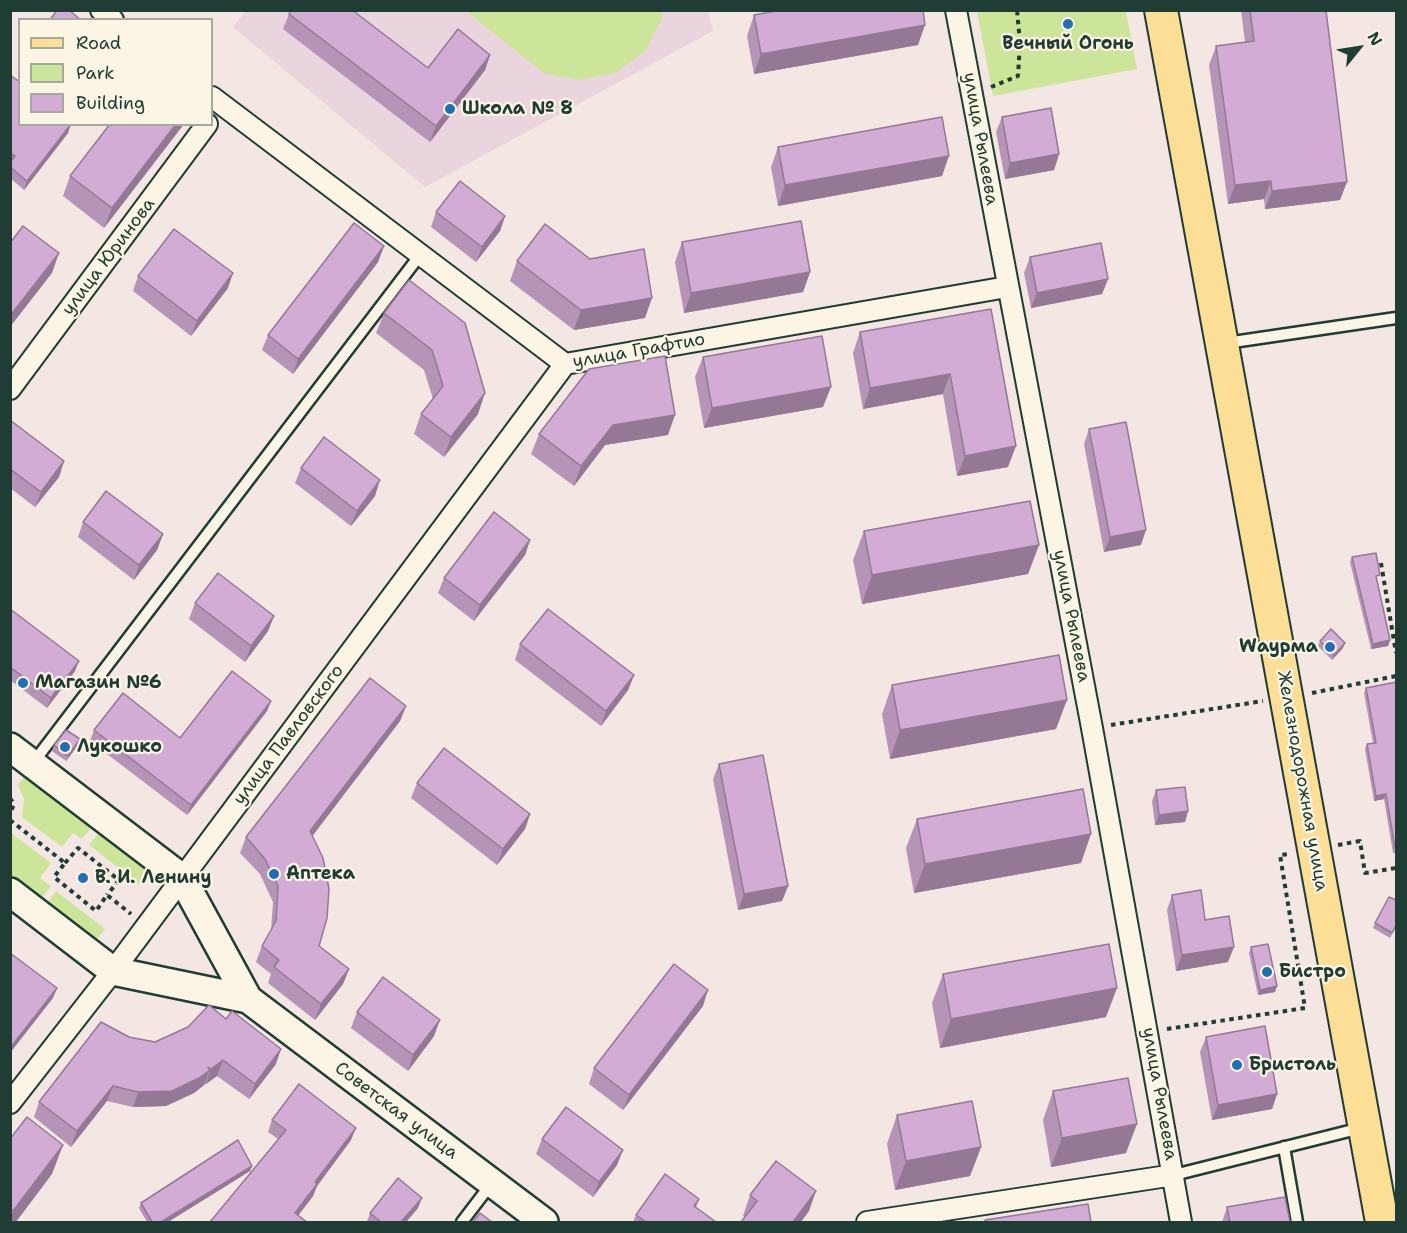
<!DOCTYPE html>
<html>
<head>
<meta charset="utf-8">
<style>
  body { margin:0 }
  #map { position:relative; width:1407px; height:1233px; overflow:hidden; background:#f4e6e2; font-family:"Shantell Sans",sans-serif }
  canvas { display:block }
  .frame { position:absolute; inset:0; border:12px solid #1f3d34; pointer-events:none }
  .legend { position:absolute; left:18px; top:18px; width:195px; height:108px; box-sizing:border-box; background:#fcf5e5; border:2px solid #a4ab9e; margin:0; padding:8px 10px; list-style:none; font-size:18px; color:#1f3d34 }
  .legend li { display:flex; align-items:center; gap:12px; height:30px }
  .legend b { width:30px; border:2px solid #a4ab9e }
  .north { position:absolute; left:1329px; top:18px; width:60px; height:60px; -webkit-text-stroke:4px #fcf5e5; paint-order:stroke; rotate:60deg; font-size:16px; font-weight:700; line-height:24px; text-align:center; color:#1f3d34 }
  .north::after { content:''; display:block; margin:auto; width:21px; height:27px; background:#1f3d34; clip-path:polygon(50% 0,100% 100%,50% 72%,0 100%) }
</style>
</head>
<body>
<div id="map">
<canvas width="1407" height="1233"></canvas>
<div class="frame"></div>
<ul class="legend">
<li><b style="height:8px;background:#fdde96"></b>Road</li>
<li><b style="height:16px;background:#cce59a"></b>Park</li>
<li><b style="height:16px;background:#d3acd5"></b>Building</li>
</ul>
<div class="north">N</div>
</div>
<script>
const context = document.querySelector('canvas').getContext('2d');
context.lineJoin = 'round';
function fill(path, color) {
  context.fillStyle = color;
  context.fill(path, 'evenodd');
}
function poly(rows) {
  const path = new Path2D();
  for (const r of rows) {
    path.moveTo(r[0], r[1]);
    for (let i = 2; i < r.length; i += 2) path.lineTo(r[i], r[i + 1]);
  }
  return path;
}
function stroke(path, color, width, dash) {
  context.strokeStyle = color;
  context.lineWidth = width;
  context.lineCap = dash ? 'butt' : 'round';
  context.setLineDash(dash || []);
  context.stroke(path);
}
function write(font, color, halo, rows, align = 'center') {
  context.font = font + ' "Shantell Sans",sans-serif';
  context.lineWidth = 4.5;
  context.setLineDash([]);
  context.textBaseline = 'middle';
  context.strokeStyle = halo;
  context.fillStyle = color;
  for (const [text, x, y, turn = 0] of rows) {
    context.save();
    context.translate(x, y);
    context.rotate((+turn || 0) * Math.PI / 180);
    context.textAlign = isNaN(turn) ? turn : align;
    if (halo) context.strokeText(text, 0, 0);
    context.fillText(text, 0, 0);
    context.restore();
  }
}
fill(poly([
  [246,10,708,10,713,31,425,187,233,27]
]), '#ead5de');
fill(poly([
  [662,11,662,18,645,51,615,73,581,80,545,74,466,11],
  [977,11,1126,11,1137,69,993,96],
  [27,773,93,825,82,839,73,833,62,847,22,817,24,799,18,785],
  [101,830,151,869,139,884,89,845],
  [10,832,51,863,40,878,51,886,39,901,11,879],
  [56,891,105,929,94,943,45,906]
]), '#cce59a');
const lane = poly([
  [1226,343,1396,318],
  [33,763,420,255],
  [1284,1147,1297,1222],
  [1174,1175,1361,1128],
  [462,1222,491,1184]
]);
const street = poly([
  [101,10,113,20],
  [956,10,1092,728,1181,1222],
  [212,97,565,364,1007,287],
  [10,389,207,124],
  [10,1103,113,971,565,364],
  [867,1222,1174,1175]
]);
const secondary = poly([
  [10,747,182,878,248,999,544,1222],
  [10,892,113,971,248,999]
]);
const primary = poly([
  [1161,10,1382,1222]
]);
stroke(lane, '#1f3d34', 15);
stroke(street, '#1f3d34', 24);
stroke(secondary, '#1f3d34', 32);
stroke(primary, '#1f3d34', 36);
stroke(poly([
  [991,87,1018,76,1020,43,1017,10],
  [1381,563,1396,653],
  [1312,693,1396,676],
  [1111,725,1263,701],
  [10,798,14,804,10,814],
  [10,820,65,863,54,877,96,911,107,895,131,914],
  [1338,845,1360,841,1365,873,1396,868],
  [65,863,78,848,119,880,107,895],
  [1167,1029,1305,1008,1280,855,1289,854]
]), '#1f3d34', 4, [4.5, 4.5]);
stroke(lane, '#fcf5e5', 10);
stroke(street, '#fcf5e5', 20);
stroke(secondary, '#fcf5e5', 27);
stroke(primary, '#fdde96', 32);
fill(poly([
  [1241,10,1326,10,1340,200,1265,209,1264,199,1228,204,1209,65,1216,46,1245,42],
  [289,14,428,68,490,55,485,70,430,142,283,29],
  [754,15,918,45,754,74,747,36],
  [10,75,68,133,24,190,10,178],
  [1002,117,1059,154,1054,170,1005,179,996,132],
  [184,124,104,228,63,196,70,176],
  [778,147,942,176,778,206,771,167],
  [436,212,505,216,500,231,476,262,431,227],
  [682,242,810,272,803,292,684,313,675,262],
  [384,246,378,262,293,374,262,350,268,335],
  [1030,257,1108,279,1102,294,1031,308,1024,273],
  [517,261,645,318,574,330,510,281],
  [138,276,228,288,191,336,133,291],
  [409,280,478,414,444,457,414,434,421,414,433,399,424,370,376,333,384,313],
  [991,309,1008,467,957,476,943,394,863,409,853,353,860,332],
  [703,357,823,407,704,428,695,377],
  [10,420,64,461,59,477,35,507,10,488],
  [1089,429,1141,545,1104,552,1084,444],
  [539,434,668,435,605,445,574,486,531,454],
  [301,468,375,496,351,526,295,483],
  [83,522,163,534,157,550,134,580,78,537],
  [864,531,1039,545,1028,574,862,604,853,560],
  [530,540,525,555,474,621,438,593,444,578],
  [1352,557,1378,581,1377,581,1390,640,1388,646,1371,649,1350,562],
  [195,603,274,616,268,631,245,662,189,619],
  [10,609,75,671,47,708,10,680],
  [1320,641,1343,648,1332,660,1318,646],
  [520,644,634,675,628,690,601,726,515,660],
  [892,685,1056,729,890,759,882,714],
  [1366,688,1396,853,1393,853,1384,799,1374,801,1365,749,1367,744,1373,743,1364,693],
  [271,701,267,711,187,815,90,741,94,730,180,738],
  [406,706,400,721,312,836,319,946,349,969,343,984,315,1020,268,983,271,974,256,962,262,946,271,931,273,902,260,874,240,853,246,837],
  [80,739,78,745,66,761,52,751,54,745],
  [719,764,788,886,782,901,738,910,713,779],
  [417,783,530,814,525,829,497,865,411,798],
  [1156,790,1188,811,1185,822,1155,825,1152,801],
  [917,819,1081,863,914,893,906,848],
  [1172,895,1205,920,1228,962,1176,971,1167,910],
  [1396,900,1396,927,1390,938,1373,928,1375,923],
  [1251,947,1277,986,1275,992,1258,995,1249,953],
  [943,974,1106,1017,940,1048,932,1003],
  [703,1006,623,1110,589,1084,594,1068],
  [357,1012,434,1036,408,1071,351,1028],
  [129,1037,276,1064,249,1099,217,1076,206,1084,205,1084,204,1085,194,1093,166,1106,133,1107,107,1101,71,1147,34,1117,39,1102],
  [1206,1037,1277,1094,1272,1109,1212,1120,1200,1052],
  [1053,1091,1126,1153,1051,1167,1043,1120],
  [897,1115,981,1147,970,1176,895,1190,887,1144],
  [272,1120,351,1140,317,1186,313,1196,298,1216,210,1222,278,1139,268,1132],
  [542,1139,617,1165,593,1197,536,1154],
  [252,1166,250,1171,168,1222,147,1222,139,1208,141,1203],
  [750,1195,809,1211,745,1217,743,1216],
  [699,1199,696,1208,716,1222,633,1222,636,1215],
  [1227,1207,1290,1222,1222,1222],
  [418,1208,406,1222,367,1222,370,1213]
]), '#b594b7');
fill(poly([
  [925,25,918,45,754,74,761,54],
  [490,55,485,70,430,142,436,126],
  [71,124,68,133,24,190,27,181],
  [176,124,184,124,104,228,112,208],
  [1059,154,1054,170,1005,179,1010,163],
  [949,156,942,176,778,206,785,185],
  [1271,181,1264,199,1228,204,1235,185],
  [1347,182,1340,200,1265,209,1272,191],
  [505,216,500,231,476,262,482,247],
  [384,246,378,262,293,374,298,359],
  [59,253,52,273,10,327,10,316],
  [810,272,803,292,684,313,691,293],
  [233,273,228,288,191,336,197,321],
  [1108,279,1102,294,1031,308,1037,293],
  [652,298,645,318,574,330,581,310],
  [950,374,943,394,863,409,870,388],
  [831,387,823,407,704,428,712,408],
  [485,393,478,414,444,457,451,437],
  [675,415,668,435,605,445,574,486,581,466,613,425],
  [1016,446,1008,467,957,476,965,456],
  [64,461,59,477,35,507,41,492],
  [380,480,375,496,351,526,357,511],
  [1146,530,1141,545,1104,552,1110,537],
  [163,534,157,550,134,580,139,565],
  [530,540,525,555,474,621,480,605],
  [1039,545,1028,574,862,604,872,575],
  [274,616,268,631,245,662,251,646],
  [1390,640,1388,646,1371,649,1373,644],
  [1345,643,1343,648,1332,660,1334,655],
  [79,661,75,671,47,708,51,698],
  [634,675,628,690,601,726,606,711],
  [1067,700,1056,729,890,759,900,730],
  [271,701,267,711,187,815,191,805],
  [406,706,400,721,304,847,310,831],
  [80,739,78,745,66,761,68,756],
  [1386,794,1384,799,1374,801,1376,796],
  [1188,811,1185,822,1155,825,1159,815],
  [530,814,525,829,497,865,503,849],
  [1091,834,1081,863,914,893,925,864],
  [788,886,782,901,738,910,744,894],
  [1234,947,1228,962,1176,971,1182,955],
  [349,969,343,984,315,1020,321,1004],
  [1277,986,1275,992,1258,995,1260,990],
  [57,988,53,998,10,1053,10,1048],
  [1117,988,1106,1017,940,1048,951,1019],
  [708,990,703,1006,623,1110,629,1095],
  [440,1020,434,1036,408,1071,413,1055],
  [281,1049,276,1064,249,1099,255,1084],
  [223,1060,217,1076,206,1084,211,1069],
  [210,1070,204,1085,194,1093,166,1106,133,1107,138,1092],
  [113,1086,107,1101,71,1147,77,1131],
  [1277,1094,1272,1109,1212,1120,1218,1105],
  [1137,1124,1126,1153,1051,1167,1062,1138],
  [356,1128,351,1140,317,1186,313,1196,293,1222,295,1213,315,1182],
  [63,1145,52,1174,16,1222,10,1222,10,1218,13,1211],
  [981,1147,970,1176,895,1190,906,1161],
  [623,1150,617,1165,593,1197,599,1182],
  [252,1166,250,1171,168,1222,161,1222],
  [816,1191,809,1211,801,1222,793,1222],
  [422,1198,418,1208,406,1222,401,1222]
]), '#947895');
const building = poly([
  [57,10,69,10,81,20,50,20,57,10],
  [291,10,352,10,428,68,458,29,490,55,436,126,289,14,291,10],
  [781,10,923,10,925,25,761,54,754,15,781,10],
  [1250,10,1326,10,1347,182,1272,191,1271,181,1235,185,1216,46,1254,41,1250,10],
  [10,75,20,82,20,124,71,124,27,181,10,167,10,162,15,156,10,153,10,75],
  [1051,108,1059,154,1010,163,1002,117,1051,108],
  [942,117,949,156,785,185,778,147,942,117],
  [110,124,176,124,112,208,70,176,110,124],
  [460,181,505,216,482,247,436,212,460,181],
  [801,221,810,272,691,293,682,242,801,221],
  [354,223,384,246,298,359,268,335,354,223],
  [545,224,590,259,644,249,652,298,581,310,517,261,545,224],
  [23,226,59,253,10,316,10,243,23,226],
  [174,229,233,273,197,321,138,276,174,229],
  [1101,243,1108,279,1037,293,1030,257,1101,243],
  [409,280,465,323,485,393,451,437,421,414,443,386,432,350,384,313,409,280],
  [991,309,1016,446,965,456,950,374,870,388,860,332,991,309],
  [822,336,831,387,712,408,703,357,822,336],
  [665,356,675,415,613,425,581,466,539,434,589,369,665,356],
  [10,420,64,461,41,492,10,469,10,420],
  [1126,422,1146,530,1110,537,1089,429,1126,422],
  [324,437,380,480,357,511,301,468,324,437],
  [106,491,163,534,139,565,83,522,106,491],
  [1030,501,1039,545,872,575,864,531,1030,501],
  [494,512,530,540,480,605,444,578,494,512],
  [1376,553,1380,575,1376,576,1390,640,1373,644,1352,557,1376,553],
  [218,573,274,616,251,646,195,603,218,573],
  [10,609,79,661,51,698,10,667,10,609],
  [548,609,634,675,606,711,520,644,548,609],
  [1331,629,1345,643,1334,655,1320,641,1331,629],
  [1059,655,1067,700,900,730,892,685,1059,655],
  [232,671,271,701,191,805,94,730,123,693,180,738,232,671],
  [370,678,406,706,310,831,323,858,329,889,327,918,319,946,349,969,321,1004,274,967,279,960,262,946,276,921,278,886,265,859,246,837,370,678],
  [1396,682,1396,848,1395,848,1386,794,1376,796,1367,744,1376,743,1366,688,1396,682],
  [66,730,80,739,68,756,54,745,66,730],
  [444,748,530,814,503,849,417,783,444,748],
  [763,755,788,886,744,894,719,764,763,755],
  [1185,787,1188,811,1159,815,1156,790,1185,787],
  [1083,789,1091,834,925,864,917,819,1083,789],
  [1201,890,1205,920,1229,916,1234,947,1182,955,1172,895,1201,890],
  [1389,897,1396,900,1396,925,1392,933,1375,923,1389,897],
  [1109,944,1117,988,951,1019,943,974,1109,944],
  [1268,944,1277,986,1260,990,1251,947,1268,944],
  [10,953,57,988,10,1048,10,953],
  [674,964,708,990,629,1095,594,1068,674,964],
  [383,977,440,1020,413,1055,357,1012,383,977],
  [209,1005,226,1019,232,1011,281,1049,255,1084,223,1060,211,1069,208,1067,210,1070,199,1078,172,1091,138,1092,113,1086,77,1131,39,1102,101,1022,129,1037,155,1042,188,1027,209,1005],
  [1265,1026,1277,1094,1218,1105,1206,1037,1265,1026],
  [1128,1078,1137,1124,1062,1138,1053,1091,1128,1078],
  [299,1084,356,1128,315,1182,317,1184,295,1213,307,1222,210,1222,286,1130,272,1120,299,1084],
  [972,1101,981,1147,906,1161,897,1115,972,1101],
  [566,1107,623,1150,599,1182,542,1139,566,1107],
  [27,1117,63,1145,13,1211,10,1209,10,1139,27,1117],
  [238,1140,252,1166,161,1222,152,1222,141,1203,238,1140],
  [776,1161,816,1191,793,1222,741,1222,757,1201,750,1195,776,1161],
  [665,1174,699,1199,694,1206,716,1222,646,1222,636,1215,665,1174],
  [398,1178,422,1198,401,1222,381,1222,370,1213,398,1178],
  [1285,1197,1290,1222,1230,1222,1227,1207,1285,1197],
  [1088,1204,1091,1222,985,1222,985,1220,1088,1204],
  [480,1213,492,1222,473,1222,480,1213]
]);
fill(building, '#d3acd5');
stroke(building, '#947895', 1.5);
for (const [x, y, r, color] of [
  [1068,24,6,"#1f6fb2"],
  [450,109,6,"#1f6fb2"],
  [1330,647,6,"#1f6fb2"],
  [23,683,6,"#1f6fb2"],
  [65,747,6,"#1f6fb2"],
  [274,874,6,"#1f6fb2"],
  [83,878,6,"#1f6fb2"],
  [1267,972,6,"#1f6fb2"],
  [1237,1065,6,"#1f6fb2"]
]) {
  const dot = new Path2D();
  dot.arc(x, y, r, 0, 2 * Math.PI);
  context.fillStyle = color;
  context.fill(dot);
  stroke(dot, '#fcf5e5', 2);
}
write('bold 18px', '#1f3d34', '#fcf5e5', [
  ["Вечный Огонь",1068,44,"center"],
  ["Школа № 8",462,109],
  ["Wаурма",1318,647,"right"],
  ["Магазин №6",35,683],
  ["Лукошко",77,747],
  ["Аптека",286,874],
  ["В. И. Ленину",95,878],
  ["Бистро",1279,972],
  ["Бристоль",1249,1065]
], 'left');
write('18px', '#1f3d34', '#fcf5e5', [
  ["улица Рылеева",980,139,80],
  ["улица Юринова",109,257,-53],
  ["улица Графтио",639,351,-10],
  ["улица Рылеева",1071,616,79],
  ["улица Павловского",289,735,-53],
  ["Железнодорожная улица",1302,781,80],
  ["улица Рылеева",1159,1094,80],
  ["Советская улица",396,1111,37]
]);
</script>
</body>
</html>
